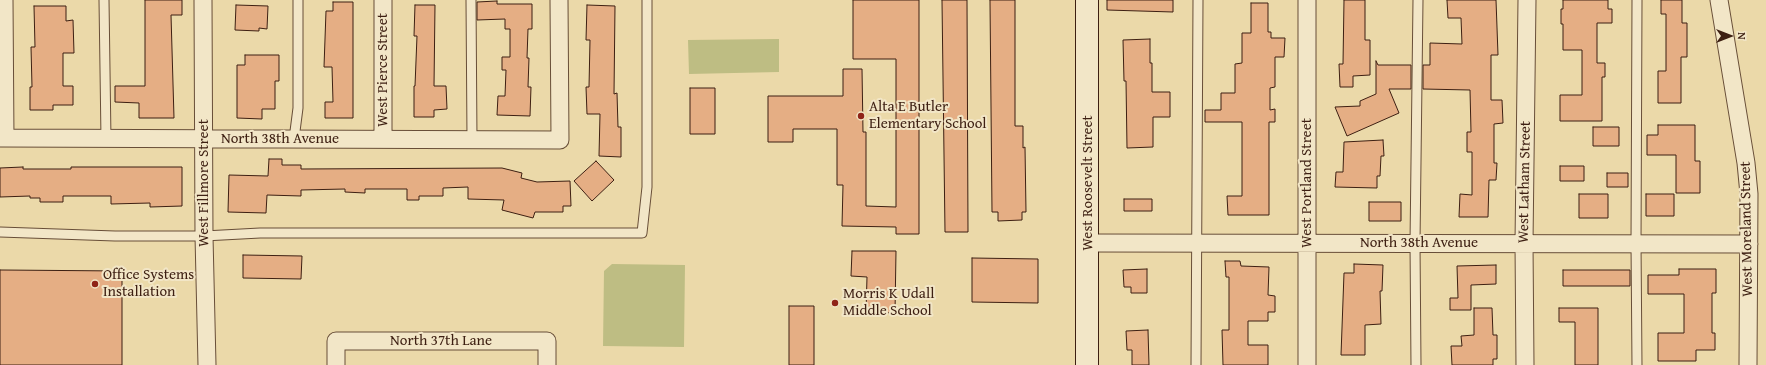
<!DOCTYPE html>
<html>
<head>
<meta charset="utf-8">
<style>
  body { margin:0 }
  #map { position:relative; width:1766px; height:365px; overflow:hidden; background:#ebd9a9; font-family:"Gentium Book Plus",serif }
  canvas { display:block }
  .north { position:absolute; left:1710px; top:16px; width:40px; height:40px; -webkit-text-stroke:3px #f2e6c7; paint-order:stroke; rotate:90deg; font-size:11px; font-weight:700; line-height:16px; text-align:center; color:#3d1f12 }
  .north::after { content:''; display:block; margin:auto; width:14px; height:18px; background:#3d1f12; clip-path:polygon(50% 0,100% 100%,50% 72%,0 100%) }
</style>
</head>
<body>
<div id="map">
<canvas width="1766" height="365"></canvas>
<div class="north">N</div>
</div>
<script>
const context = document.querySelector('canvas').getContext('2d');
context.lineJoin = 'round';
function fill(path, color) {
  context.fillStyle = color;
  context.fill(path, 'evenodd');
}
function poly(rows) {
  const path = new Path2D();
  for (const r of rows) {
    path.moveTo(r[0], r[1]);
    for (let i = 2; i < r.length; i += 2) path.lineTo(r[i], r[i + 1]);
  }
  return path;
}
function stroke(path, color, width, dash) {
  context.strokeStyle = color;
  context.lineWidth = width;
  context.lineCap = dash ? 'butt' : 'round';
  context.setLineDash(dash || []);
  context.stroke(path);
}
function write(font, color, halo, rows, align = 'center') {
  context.font = font + ' "Gentium Book Plus",serif';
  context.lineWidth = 4;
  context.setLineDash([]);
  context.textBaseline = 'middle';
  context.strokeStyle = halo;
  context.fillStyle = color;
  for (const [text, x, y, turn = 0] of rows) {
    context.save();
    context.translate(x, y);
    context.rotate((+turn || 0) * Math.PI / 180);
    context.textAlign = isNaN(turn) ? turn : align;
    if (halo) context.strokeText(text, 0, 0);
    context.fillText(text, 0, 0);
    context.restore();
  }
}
fill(poly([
  [779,39,779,72,689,74,688,40],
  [612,264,685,265,684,347,603,346,604,271]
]), '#bebd83');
const building = poly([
  [145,0,182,0,182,15,171,15,174,118,139,118,139,103,115,102,115,86,145,86,145,0],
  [853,0,919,0,919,234,896,234,896,227,842,226,843,185,837,185,837,129,793,129,793,142,768,142,768,96,843,96,843,69,862,69,863,132,866,132,866,206,896,207,896,59,853,59,853,0],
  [942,0,967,0,968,232,945,232,942,0],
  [990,0,1015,0,1015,126,1023,126,1023,148,1025,147,1026,212,1022,212,1022,220,998,221,998,212,992,212,990,0],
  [1107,0,1173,0,1173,12,1107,10,1107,0],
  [1344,0,1365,0,1365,40,1370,40,1370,75,1353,76,1353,87,1340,87,1339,64,1343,64,1344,0],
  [1447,0,1496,0,1498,55,1491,55,1491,100,1502,100,1503,123,1494,124,1494,163,1497,163,1496,180,1489,180,1488,217,1459,217,1460,194,1472,195,1472,152,1467,152,1467,132,1471,132,1470,90,1423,89,1423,65,1430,65,1430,43,1462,44,1461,18,1448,18,1447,0],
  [1563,0,1608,0,1608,9,1612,9,1612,23,1597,23,1597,63,1605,63,1605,77,1602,77,1602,121,1560,121,1560,95,1582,95,1582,50,1563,50,1563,24,1561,24,1561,9,1563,9,1563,0],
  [1661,0,1682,0,1682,23,1687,23,1687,57,1681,57,1681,103,1658,103,1658,71,1666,71,1666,14,1661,14,1661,0],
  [497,1,497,4,532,4,532,29,528,29,527,58,529,58,528,87,531,87,530,116,497,115,498,96,505,96,506,70,502,70,502,57,510,57,510,29,505,29,505,19,477,20,477,2,497,1],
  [333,2,353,2,353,118,325,118,325,102,333,102,332,67,324,67,326,11,333,11,333,2],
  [1251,3,1268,3,1268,32,1271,32,1271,38,1285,38,1284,57,1275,57,1275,87,1270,88,1270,110,1275,109,1275,122,1269,122,1269,215,1228,215,1227,196,1242,196,1242,122,1205,122,1205,110,1221,110,1221,93,1235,93,1235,64,1242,63,1242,33,1251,33,1251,3],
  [236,5,268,6,267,29,259,28,259,31,235,30,236,5],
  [415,5,435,5,434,86,446,86,447,109,434,110,434,117,414,117,414,86,415,86,417,36,414,36,415,5],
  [587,5,615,6,614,94,617,93,618,127,621,127,621,157,599,156,600,114,587,114,586,87,589,87,590,40,586,40,587,5],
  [34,6,66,6,66,21,73,20,74,53,63,53,63,86,73,86,73,105,53,105,53,110,30,110,30,87,32,87,31,47,35,47,34,6],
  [1150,39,1150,63,1152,63,1152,92,1170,92,1170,117,1153,117,1153,147,1127,148,1126,81,1124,81,1123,40,1150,39],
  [245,55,279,55,279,81,275,81,275,109,262,109,262,119,237,118,237,65,245,65,245,55],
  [1376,61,1378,65,1411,65,1411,89,1389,89,1399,113,1347,136,1335,107,1360,106,1360,101,1376,94,1376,61],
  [690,88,715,88,715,134,690,134,690,88],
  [1658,125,1695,125,1695,161,1700,161,1700,193,1676,193,1676,155,1647,155,1647,135,1658,135,1658,125],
  [1593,127,1619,127,1619,146,1593,146,1593,127],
  [1383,140,1384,156,1381,156,1380,176,1377,176,1377,188,1335,187,1336,172,1343,172,1344,142,1383,140],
  [269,159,282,159,282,165,301,165,301,169,502,168,522,173,521,178,537,182,570,181,571,206,563,206,563,212,535,212,533,218,502,210,504,200,468,199,468,187,443,188,443,196,419,196,419,200,407,200,407,189,365,189,365,193,345,192,345,189,301,190,301,196,267,195,266,213,228,212,229,175,268,176,269,159],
  [596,161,614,180,592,201,574,181,596,161],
  [1560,166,1584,166,1584,181,1560,181,1560,166],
  [23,167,23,169,71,169,71,167,182,167,182,206,150,207,150,203,111,204,111,196,63,196,63,202,40,202,40,198,30,198,30,196,0,197,0,168,23,167],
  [1607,173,1628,173,1628,187,1607,187,1607,173],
  [1579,194,1608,194,1608,218,1579,218,1579,194],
  [1646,194,1674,194,1674,216,1646,216,1646,194],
  [1124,199,1152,199,1152,211,1124,211,1124,199],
  [1369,202,1401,202,1401,221,1369,221,1369,202],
  [852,251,896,251,895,313,866,312,867,277,851,276,852,251],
  [243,255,302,256,301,279,243,278,243,255],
  [972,258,1038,259,1038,303,972,302,972,258],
  [1225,261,1240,261,1241,266,1269,267,1268,295,1275,296,1275,312,1268,312,1268,321,1248,321,1248,345,1268,345,1268,365,1223,365,1222,330,1229,330,1229,277,1226,277,1225,261],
  [1354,264,1383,265,1382,291,1380,291,1381,324,1365,325,1365,355,1341,355,1344,273,1354,273,1354,264],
  [1496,265,1496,284,1471,285,1471,310,1450,310,1450,298,1458,298,1457,266,1496,265],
  [1147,269,1147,293,1131,293,1131,287,1124,287,1123,270,1147,269],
  [1679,269,1716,269,1716,293,1712,293,1712,333,1715,333,1715,350,1696,350,1696,361,1658,361,1658,333,1684,333,1684,294,1648,294,1648,275,1679,275,1679,269],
  [0,270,122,271,122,365,0,365,0,270],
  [1563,270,1630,270,1630,286,1563,286,1563,270],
  [789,306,814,306,814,365,789,365,789,306],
  [1474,308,1492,308,1493,335,1497,335,1497,359,1493,359,1493,365,1452,365,1451,346,1462,346,1461,336,1474,335,1474,308],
  [1559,308,1598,308,1598,365,1575,365,1575,322,1559,322,1559,308],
  [1148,330,1149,365,1132,365,1132,350,1127,350,1126,331,1148,330]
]);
fill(building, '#e5ae84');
stroke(building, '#3d1f12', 1);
const lane = poly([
  [104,0,106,139],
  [471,0,472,139],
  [1637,0,1636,243,1637,365],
  [294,139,298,108,298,0],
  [0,232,115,236,204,236,260,233,642,233,647,187,647,0],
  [1196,365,1198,0],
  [1416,365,1415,243,1418,0]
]);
const street = poly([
  [4,0,5,138],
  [203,0,204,236,207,365],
  [1307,0,1307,365],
  [1719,0,1746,163,1749,194,1748,365],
  [0,138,560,140,559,0],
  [383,139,383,0],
  [1088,243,1749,244],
  [336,365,336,341,547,341,547,365],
  [1525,365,1524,243,1527,0]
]);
const secondary = poly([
  [1087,0,1087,365]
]);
stroke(lane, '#684e38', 11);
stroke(street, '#684e38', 19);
stroke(secondary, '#3d1f12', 24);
stroke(lane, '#f2e6c7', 9);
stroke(street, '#f2e6c7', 17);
stroke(secondary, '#f2e6c7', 22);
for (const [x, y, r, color] of [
  [861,116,4,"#8f2418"],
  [95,284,4,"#8f2418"],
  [835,303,4,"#8f2418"]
]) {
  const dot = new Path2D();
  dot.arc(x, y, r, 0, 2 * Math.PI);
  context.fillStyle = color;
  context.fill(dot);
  stroke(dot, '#f2e6c7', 1.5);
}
write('15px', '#3d1f12', '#f2e6c7', [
  ["West Pierce Street",383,70,-90],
  ["North 38th Avenue",280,139],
  ["West Latham Street",1525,182,-89],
  ["West Fillmore Street",204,183,-90],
  ["West Roosevelt Street",1088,183,-90],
  ["West Portland Street",1307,183,-90],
  ["West Moreland Street",1747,229,-91],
  ["North 38th Avenue",1419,243],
  ["North 37th Lane",441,341]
]);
write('15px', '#3d1f12', '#f2e6c7', [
  ["Alta E Butler",869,107],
  ["Elementary School",869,124],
  ["Office Systems",103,275],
  ["Installation",103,292],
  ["Morris K Udall",843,294],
  ["Middle School",843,311]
], 'left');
</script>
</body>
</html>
